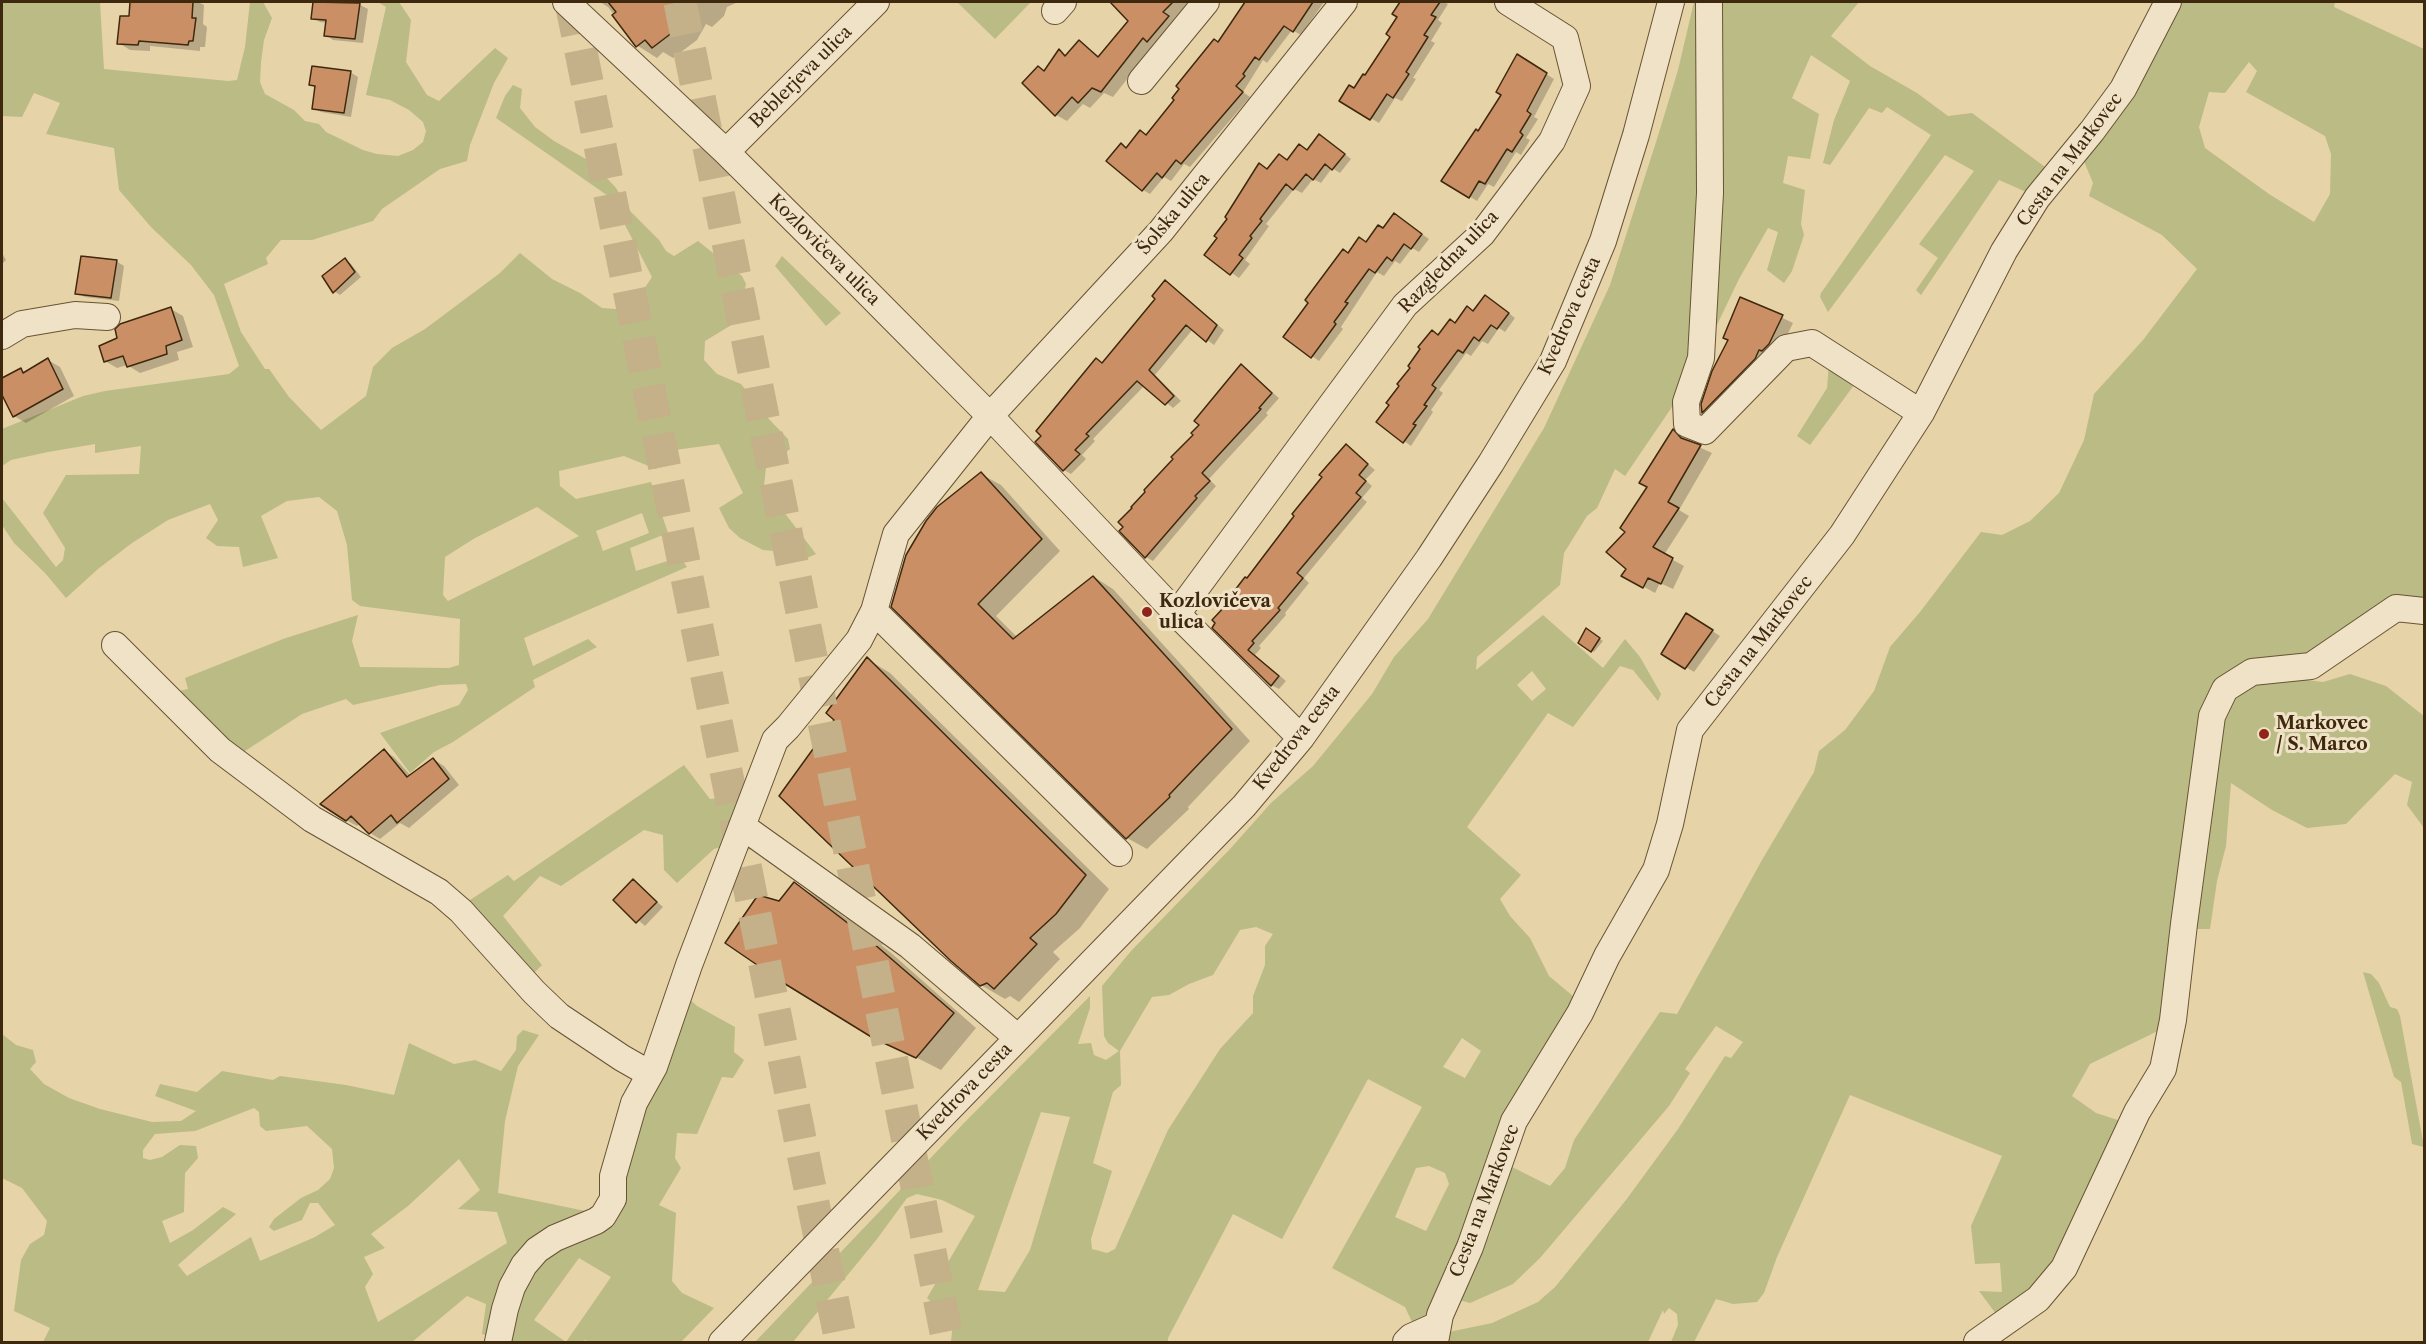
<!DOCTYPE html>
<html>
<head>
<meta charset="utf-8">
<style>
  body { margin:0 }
  #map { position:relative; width:2426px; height:1344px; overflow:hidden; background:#e7d3a8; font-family:"Libre Caslon Text",serif }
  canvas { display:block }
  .frame { position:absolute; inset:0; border:3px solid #3e280e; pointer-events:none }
</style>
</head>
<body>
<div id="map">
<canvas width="2426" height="1344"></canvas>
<div class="frame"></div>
</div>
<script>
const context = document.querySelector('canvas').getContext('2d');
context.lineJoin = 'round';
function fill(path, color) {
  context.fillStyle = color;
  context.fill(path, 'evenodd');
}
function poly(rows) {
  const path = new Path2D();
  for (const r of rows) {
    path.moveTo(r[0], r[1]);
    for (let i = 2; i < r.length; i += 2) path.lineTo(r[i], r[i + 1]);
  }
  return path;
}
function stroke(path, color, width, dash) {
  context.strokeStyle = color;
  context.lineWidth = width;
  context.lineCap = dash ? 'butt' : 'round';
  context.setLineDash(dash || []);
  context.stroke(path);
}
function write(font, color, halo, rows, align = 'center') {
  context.font = font + ' "Libre Caslon Text",serif';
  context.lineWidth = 6;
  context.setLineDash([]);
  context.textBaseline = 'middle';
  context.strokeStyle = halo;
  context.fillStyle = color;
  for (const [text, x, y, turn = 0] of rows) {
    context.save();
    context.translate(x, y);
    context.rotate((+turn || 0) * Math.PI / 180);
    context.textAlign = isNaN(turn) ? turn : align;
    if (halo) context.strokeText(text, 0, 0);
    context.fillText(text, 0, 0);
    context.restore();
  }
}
fill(poly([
  [2,2,100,2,104,69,228,81,237,80,245,47,250,2,263,2,272,18,264,40,261,62,260,82,265,94,294,110,305,121,319,124,326,132,363,150,377,154,398,156,413,150,423,142,426,131,423,122,409,110,390,100,366,95,386,7,378,2,399,2,411,20,406,62,427,95,439,101,495,48,508,58,494,83,470,145,467,161,440,169,382,209,373,221,312,240,281,240,266,258,268,264,224,284,241,332,265,369,269,369,289,397,321,430,366,396,373,367,392,348,425,329,500,273,520,253,552,279,580,293,602,308,630,310,652,277,611,198,496,118,505,96,513,85,522,89,520,108,535,127,554,141,593,163,616,188,630,211,659,240,666,251,674,256,698,241,742,276,746,284,738,321,705,341,704,360,717,374,741,384,766,416,788,439,790,449,766,468,764,486,816,554,807,558,785,552,763,550,740,538,729,528,719,508,743,493,719,444,675,450,656,469,624,456,559,471,560,486,576,499,651,482,668,533,630,548,636,571,680,557,687,567,524,638,533,666,588,639,597,647,533,680,535,687,453,742,434,752,410,773,380,733,459,705,468,690,466,684,440,685,353,705,346,699,302,714,242,753,175,692,188,689,185,678,283,639,358,615,352,641,360,667,449,668,459,665,460,619,360,606,352,600,347,545,337,511,319,497,287,501,261,516,278,558,243,567,239,547,217,546,206,538,218,520,210,504,168,520,132,543,98,569,66,598,45,573,14,543,2,525,2,498,56,567,63,560,65,548,43,513,66,475,139,474,141,446,95,453,95,444,48,452,11,460,2,466,2,429,83,396,105,391,229,374,239,366,214,295,191,265,151,227,119,190,114,148,46,134,60,103,34,93,22,117,2,116],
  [537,507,579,536,448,601,443,595,445,557,475,538],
  [642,513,649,533,603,551,596,531],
  [957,2,1031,2,995,39],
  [1694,2,1703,2,1704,77,1691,379,1625,476,1615,469,1597,508,1587,516,1564,553,1560,585,1477,657,1476,670,1543,615,1603,668,1625,639,1640,657,1661,694,1658,701,1633,670,1620,666,1573,727,1548,713,1467,827,1521,875,1500,899,1510,916,1530,938,1549,976,1580,1002,1498,1128,1494,1165,1429,1318,1413,1324,1405,1307,1332,1268,1422,1107,1368,1079,1282,1239,1233,1214,1168,1338,1168,1342,951,1342,953,1321,927,1298,975,1216,942,1200,917,1194,907,1198,877,1239,793,1342,755,1342,964,1123,1090,996,1090,1008,1078,1044,1091,1043,1094,1055,1106,1060,1119,1051,1108,1043,1104,1036,1102,986,1131,951,1230,849,1271,803,1313,766,1372,694,1394,657,1428,619,1544,428,1610,285,1657,139,1678,70],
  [1532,671,1546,689,1532,701,1517,685],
  [1256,927,1273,934,1265,946,1265,965,1253,996,1253,1013,1220,1049,1168,1130,1115,1249,1107,1253,1092,1249,1091,1239,1112,1171,1093,1163,1113,1092,1121,1085,1120,1051,1152,997,1169,995,1189,984,1213,975,1240,930],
  [1462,1038,1481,1051,1465,1078,1443,1067],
  [1041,1112,1070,1117,1030,1250,1005,1292,978,1290],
  [1429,1166,1445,1173,1449,1184,1426,1231,1395,1217,1416,1168],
  [1717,2,1859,2,1831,36,1870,66,1917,93,1948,116,1972,113,2052,172,2033,195,1999,180,1921,295,1916,290,1938,258,1919,244,1974,171,1945,155,1828,312,1820,297,1821,293,1931,135,1887,107,1882,113,1869,108,1830,165,1823,163,1834,120,1850,81,1811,55,1792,98,1819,114,1810,159,1788,156,1783,183,1805,190,1801,224,1804,235,1792,271,1784,283,1767,270,1778,232,1768,228,1739,279,1717,325,1710,321],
  [2176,2,2335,2,2334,7,2424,49,2424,603,2317,652,2223,683,2166,1027,2090,1064,2072,1096,2096,1113,2124,1122,2057,1267,1999,1318,1979,1291,2002,1292,2000,1263,1975,1264,1971,1226,2002,1156,1850,1095,1777,1257,1764,1293,1757,1302,1733,1304,1716,1299,1694,1342,1671,1342,1678,1325,1677,1314,1669,1308,1664,1314,1663,1310,1648,1342,1439,1342,1444,1333,1492,1323,1538,1302,1555,1287,1626,1200,1678,1129,1725,1056,1731,1058,1743,1042,1716,1026,1685,1069,1690,1073,1669,1106,1540,1258,1513,1284,1470,1303,1459,1300,1490,1234,1506,1164,1550,1186,1565,1168,1574,1140,1660,1012,1677,1014,1762,860,1814,772,1819,751,1845,730,1874,691,1890,647,1920,612,1981,532,2002,535,2030,521,2059,493,2084,440,2094,394,2143,340,2197,269,2162,235,2089,196,2093,183,2081,154],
  [2249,62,2257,71,2246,92,2325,136,2331,154,2330,194,2314,222,2269,194,2205,148,2199,127,2209,92,2225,93],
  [782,256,841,313,826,326,775,266],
  [1829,363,1857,381,1810,445,1797,436,1827,388],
  [2350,674,2386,686,2424,716,2424,828,2407,805,2412,782,2395,774,2346,824,2307,828,2272,810,2231,783,2226,846,2217,881,2210,929,2187,929,2218,721,2229,697,2251,681,2290,678,2323,682],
  [684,765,710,799,739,796,721,847,714,849,677,883,664,870,663,835,644,830,561,886,540,876,503,916,542,965,530,977,464,904,508,875,514,881],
  [2363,972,2371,974,2379,983,2390,1007,2397,1009,2400,1016,2424,1147,2412,1144,2401,1082,2394,1077],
  [685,995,697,1006,735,1027,734,1052,744,1060,733,1078,722,1077,697,1134,677,1133,675,1158,681,1168,659,1205,676,1213,672,1281,682,1293,714,1308,681,1342,589,1342,585,1340,583,1342,503,1342,523,1273,597,1227],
  [579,1258,611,1277,566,1342,534,1320],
  [523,1030,539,1035,518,1066,505,1121,498,1193,600,1214,535,1243,492,1337,482,1334,486,1304,467,1296,412,1342,43,1342,50,1328,14,1311,21,1260,30,1244,44,1235,47,1221,22,1188,2,1178,2,1034,16,1045,33,1050,36,1062,30,1069,44,1084,69,1098,100,1109,152,1122,181,1121,196,1111,155,1096,160,1084,197,1092,222,1071,273,1080,280,1076,346,1085,394,1095,409,1043,454,1064,475,1060,501,1071,516,1050,517,1036],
  [254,1108,259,1112,260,1126,266,1131,307,1126,332,1149,334,1168,330,1179,318,1190,301,1198,274,1219,269,1227,274,1231,302,1220,310,1203,318,1203,335,1225,315,1237,260,1261,251,1237,187,1276,178,1265,236,1214,223,1207,193,1230,170,1243,162,1221,184,1212,185,1173,198,1158,196,1146,180,1145,162,1157,150,1160,143,1158,143,1150,155,1134,195,1131],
  [459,1159,480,1190,458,1209,497,1212,507,1243,378,1322,365,1287,373,1274,364,1257,385,1248,371,1234,408,1206]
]), '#babb85');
fill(poly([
  [132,2,198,2,204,5,203,24,207,27,205,47,200,47,200,51,150,46,150,51,130,50,119,43,130,18],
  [314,2,360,5,368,9,363,43,333,40,326,35,327,23,320,22,312,18],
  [600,2,738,2,727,7,724,16,712,27,706,24,697,40,673,58,663,52,657,58,638,46,608,7],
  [1118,2,1189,2,1174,19,1180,24,1154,45,1113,97,1104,93,1090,108,1083,104,1067,121,1056,115,1038,68,1045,71,1059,51,1067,56,1080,42,1100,57,1129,21,1115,5],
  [1259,2,1324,2,1301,35,1292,30,1267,63,1263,60,1243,92,1250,97,1190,167,1184,164,1171,181,1164,177,1150,194,1143,190,1127,149,1147,136,1219,43],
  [1402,2,1443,2,1448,4,1438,20,1442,23,1431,41,1435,43,1413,78,1416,79,1402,101,1395,98,1379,123,1341,100,1355,90,1366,77,1392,36,1399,17,1394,14],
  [1518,56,1554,79,1534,117,1538,119,1526,138,1530,140,1521,155,1516,152,1494,187,1488,184,1477,201,1444,181,1479,133,1503,94],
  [350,72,358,77,351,117,321,112,313,108,316,88,311,85],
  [1327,140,1351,159,1340,173,1332,168,1321,183,1313,179,1302,193,1294,189,1266,224,1269,226,1245,260,1250,264,1239,278,1206,255,1280,156,1288,161],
  [1402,220,1429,239,1419,252,1412,248,1400,264,1395,261,1384,276,1377,272,1341,327,1343,329,1319,361,1312,356,1348,254],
  [2,253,6,260,2,264],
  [345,260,351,264,361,277,340,295,334,291],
  [116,261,124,266,119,301,85,297,77,293],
  [1165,282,1224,330,1214,345,1193,329,1155,375,1181,401,1173,408,1145,385,1093,439,1095,441,1082,455,1086,459,1071,474,1064,470,1079,381,1078,380,1096,360,1103,364,1157,298],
  [1741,298,1793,323,1780,350,1713,418,1703,412,1703,404,1730,340],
  [1493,301,1515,318,1505,332,1499,328,1488,344,1482,341,1471,356,1466,353,1439,390,1443,393,1431,410,1433,412,1411,446,1404,441,1391,405,1432,331,1439,336],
  [171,309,183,316,193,347,177,352,179,360,140,373,127,365,117,368,105,361,119,339],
  [48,360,60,367,74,396,26,423,14,416,2,392,2,380,21,370,27,373],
  [1241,366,1279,398,1266,413,1268,415,1209,479,1216,486,1153,561,1146,557,1195,435],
  [1674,431,1690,443,1712,453,1679,510,1689,516,1664,555,1684,566,1673,589,1660,583,1655,593,1623,575,1628,569,1628,532],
  [1346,446,1375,470,1365,480,1372,486,1362,498,1367,502,1304,578,1309,583,1285,613,1286,615,1259,646,1261,648,1255,655,1286,681,1279,689,1271,685,1214,628],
  [981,474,1001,485,1060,551,996,616,1017,637,1094,577,1113,589,1250,741,1188,807,1189,809,1147,849,1127,838,893,606],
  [1694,619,1720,636,1694,672,1663,653],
  [1587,630,1603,641,1594,652,1580,642],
  [867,659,890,673,1109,889,1080,928,1053,952,1060,959,1019,1002,1010,996,1005,999,981,985],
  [384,751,394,757,411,776,433,759,444,766,459,785,409,828,400,823,380,839,370,833,360,823,357,826,346,820],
  [634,881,663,907,645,926,615,900],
  [794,884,818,897,890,952,976,1028,941,1070,874,1036,779,903]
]), '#0003');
const building = poly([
  [130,2,193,2,192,18,196,18,193,41,189,41,188,45,139,41,138,45,117,44,120,16,129,16,130,2],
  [313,2,360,3,355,39,324,36,326,20,311,19,313,2],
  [608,2,694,2,677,29,652,48,645,40,636,47,612,15,616,12,608,2],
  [1110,2,1173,2,1163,12,1169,16,1147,42,1143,38,1101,92,1092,88,1078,103,1072,97,1055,116,1022,83,1038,66,1044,71,1059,49,1065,56,1079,40,1098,57,1128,21,1110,2],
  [1245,2,1313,2,1293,32,1284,26,1259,60,1255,57,1243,74,1245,76,1236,86,1243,92,1181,164,1176,160,1162,178,1157,173,1142,191,1106,161,1121,143,1126,148,1140,130,1146,135,1174,100,1172,98,1179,89,1176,86,1214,39,1218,42,1245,2],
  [1400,2,1440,2,1431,15,1436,17,1424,35,1428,37,1406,72,1409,74,1393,98,1387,94,1370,120,1339,101,1349,85,1354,88,1363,74,1365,75,1390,37,1386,34,1397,17,1392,14,1400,2],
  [1517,54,1547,73,1527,111,1531,114,1520,132,1523,135,1512,152,1507,149,1485,184,1479,181,1469,198,1441,181,1476,129,1478,131,1501,95,1496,92,1517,54],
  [312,66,351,71,344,113,312,109,315,86,309,85,312,66],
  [1319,134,1345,154,1332,170,1325,164,1313,180,1306,174,1293,190,1286,184,1260,219,1262,221,1250,236,1252,238,1239,255,1243,258,1230,275,1204,255,1217,238,1214,236,1227,219,1225,217,1259,163,1267,169,1279,154,1287,160,1299,144,1307,150,1319,134],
  [1394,213,1422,234,1411,249,1404,244,1392,261,1387,257,1375,273,1369,269,1345,302,1348,303,1334,322,1336,324,1311,358,1283,337,1308,303,1305,300,1343,249,1348,253,1359,237,1366,242,1378,225,1383,228,1394,213],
  [81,256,117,260,111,298,75,294,81,256],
  [345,258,355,272,333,293,322,276,345,258],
  [1165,280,1217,325,1206,342,1186,325,1149,370,1174,396,1165,405,1137,381,1086,434,1089,436,1075,450,1080,454,1063,471,1035,442,1041,436,1036,431,1096,358,1102,363,1155,299,1152,296,1165,280],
  [1485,295,1509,313,1497,329,1491,325,1479,341,1474,337,1463,353,1458,350,1432,385,1436,388,1424,405,1427,406,1413,424,1416,425,1403,443,1376,422,1389,405,1386,403,1399,386,1397,384,1410,368,1408,366,1420,349,1418,347,1432,330,1438,335,1450,319,1455,323,1467,306,1473,311,1485,295],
  [1740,297,1783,315,1769,344,1762,351,1759,350,1755,359,1702,413,1701,404,1712,371,1728,340,1723,338,1740,297],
  [171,307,182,340,166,346,167,354,127,367,123,356,104,362,99,346,117,338,115,329,120,324,171,307],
  [48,358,63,389,13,417,2,395,2,378,21,368,23,373,48,358],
  [1241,364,1272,393,1259,408,1261,409,1202,473,1210,481,1195,496,1197,498,1145,558,1119,531,1123,527,1118,522,1132,508,1131,507,1145,492,1144,490,1173,459,1171,457,1193,435,1191,433,1199,425,1194,421,1241,364],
  [1673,429,1681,438,1701,445,1668,502,1679,508,1653,547,1673,558,1661,584,1648,578,1643,588,1621,576,1626,569,1606,552,1625,532,1620,528,1647,487,1639,483,1673,429],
  [1346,444,1368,464,1359,475,1366,481,1356,493,1361,497,1297,573,1303,578,1278,608,1280,610,1252,641,1254,643,1248,650,1279,676,1271,686,1212,628,1215,623,1212,620,1227,604,1225,603,1245,577,1247,578,1294,516,1292,514,1322,477,1319,475,1346,444],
  [981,472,1042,539,978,604,1013,639,1093,576,1232,729,1169,795,1170,797,1126,839,891,607,906,555,926,521,937,507,981,472],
  [1686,613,1713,630,1685,669,1661,654,1686,613],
  [1586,628,1600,638,1591,652,1578,643,1586,628],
  [867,657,1086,875,1056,914,1030,938,1037,944,994,989,987,983,980,986,951,961,779,796,834,720,826,713,867,657],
  [384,749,407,777,433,758,449,779,397,823,391,815,369,834,351,816,346,821,320,804,384,749],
  [633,879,657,902,636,923,613,900,633,879],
  [794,882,866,937,954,1013,916,1058,873,1038,782,982,725,943,758,895,779,901,794,882]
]);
fill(building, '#cb8f65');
stroke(building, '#3e280e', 1.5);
stroke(poly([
  [571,2,841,1342],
  [680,2,948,1342]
]), '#c5b189', 33, [33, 16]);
const minor = poly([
  [566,2,726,152,862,287,990,416,1177,614,1301,738],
  [1709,2,1710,193,1701,358,1686,402,1687,424,1705,431,1786,348,1812,343,1921,413],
  [1055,11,1063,2],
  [1141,81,1206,2],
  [726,152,876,2],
  [2,336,22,324,75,315,107,317],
  [874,611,1119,853],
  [1177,614,1405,305,1482,234,1552,141,1577,86,1565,38,1508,2],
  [115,645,220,750,312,819,439,892,461,911,534,992,559,1016,622,1058,650,1074],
  [742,826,910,946,1018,1038],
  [498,1342,505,1309,512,1287,524,1265,537,1250,555,1238,596,1221,603,1216,613,1199,613,1176,634,1103,654,1067,689,965,775,740,788,727,859,640,874,611,896,534,990,416,1161,231,1344,2],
  [722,1342,1244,806,1301,738,1429,558,1491,463,1553,361,1603,241,1636,135,1671,2],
  [1406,1342,1411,1337,1438,1325],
  [1435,1342,1440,1315,1470,1247,1514,1121,1580,1013,1607,956,1656,870,1670,824,1690,730,1842,535,1921,413,2004,251,2037,198,2092,131,2123,89,2168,2],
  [1977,1342,2038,1299,2064,1268,2137,1112,2163,1069,2173,1020,2184,924,2212,716,2225,689,2252,672,2311,666,2396,608,2424,611]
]);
stroke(minor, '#685334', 28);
stroke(minor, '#efe2c6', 26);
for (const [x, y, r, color] of [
  [1147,612,6,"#8f2418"],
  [2264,734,6,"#8f2418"]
]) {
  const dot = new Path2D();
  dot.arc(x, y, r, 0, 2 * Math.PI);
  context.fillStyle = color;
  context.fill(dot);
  stroke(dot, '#efe2c6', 2);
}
write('18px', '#3e280e', '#efe2c6', [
  ["Beblerjeva ulica",801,77,-45],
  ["Cesta na Markovec",2070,160,-53],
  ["Šolska ulica",1174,214,-50],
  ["Kozlovičeva ulica",824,250,45],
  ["Razgledna ulica",1449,262,-46],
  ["Kvedrova cesta",1570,316,-66],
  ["Cesta na Markovec",1759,642,-52],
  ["Kvedrova cesta",1297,738,-52],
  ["Kvedrova cesta",965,1092,-46],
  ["Cesta na Markovec",1485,1201,-69]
]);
write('bold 18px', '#3e280e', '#efe2c6', [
  ["Kozlovičeva",1159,602],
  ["ulica",1159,623],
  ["Markovec",2276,724],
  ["/ S. Marco",2276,745]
], 'left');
</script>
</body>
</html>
